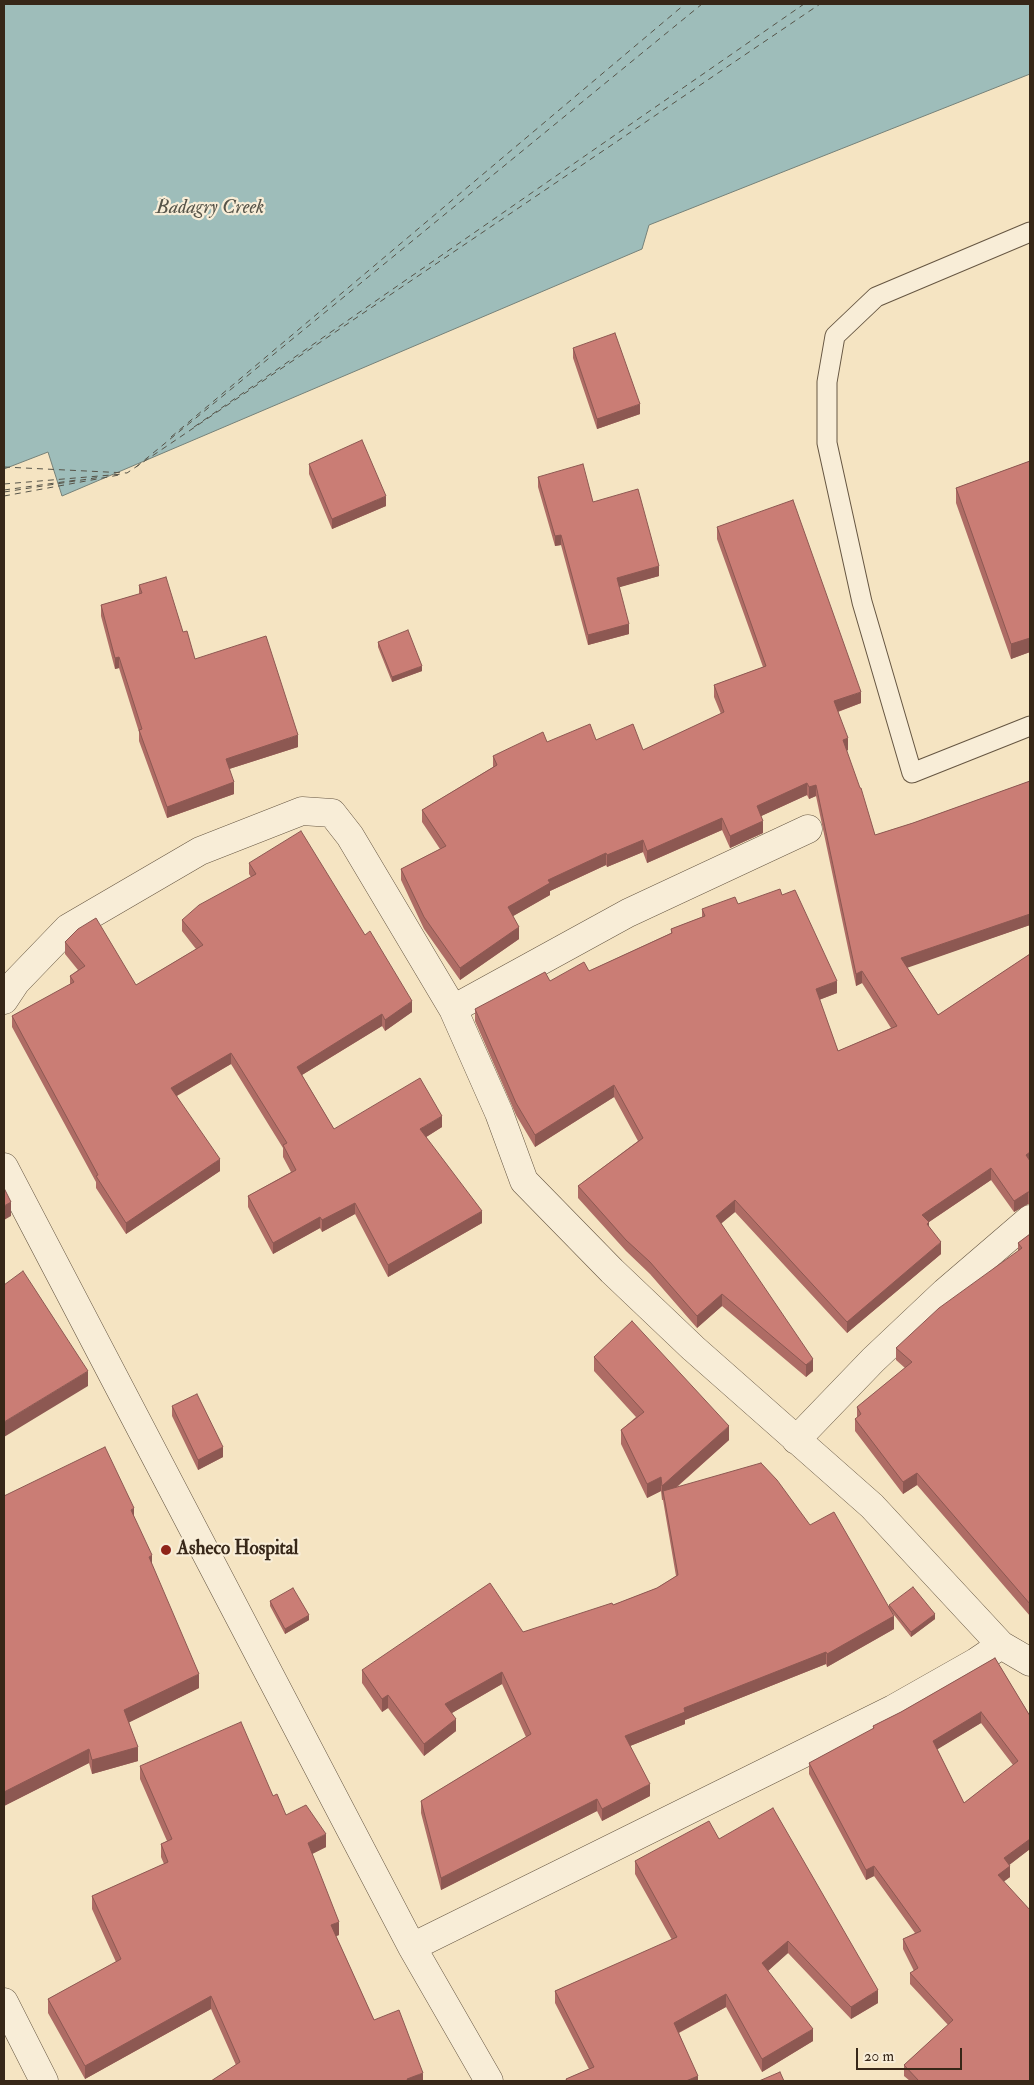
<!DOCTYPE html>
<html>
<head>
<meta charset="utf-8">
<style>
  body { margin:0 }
  #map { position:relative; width:1034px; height:2085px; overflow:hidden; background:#f5e4c2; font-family:"IM FELL Double Pica",serif }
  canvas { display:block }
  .frame { position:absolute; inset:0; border:5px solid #372718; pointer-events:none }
  .scale { position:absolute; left:856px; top:2048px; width:106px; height:22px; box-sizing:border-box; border:2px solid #372718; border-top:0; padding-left:6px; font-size:15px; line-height:18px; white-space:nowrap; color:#372718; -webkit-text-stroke:4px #f8edd7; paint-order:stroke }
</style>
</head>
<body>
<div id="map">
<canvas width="1034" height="2085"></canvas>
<div class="frame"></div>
<div class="scale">20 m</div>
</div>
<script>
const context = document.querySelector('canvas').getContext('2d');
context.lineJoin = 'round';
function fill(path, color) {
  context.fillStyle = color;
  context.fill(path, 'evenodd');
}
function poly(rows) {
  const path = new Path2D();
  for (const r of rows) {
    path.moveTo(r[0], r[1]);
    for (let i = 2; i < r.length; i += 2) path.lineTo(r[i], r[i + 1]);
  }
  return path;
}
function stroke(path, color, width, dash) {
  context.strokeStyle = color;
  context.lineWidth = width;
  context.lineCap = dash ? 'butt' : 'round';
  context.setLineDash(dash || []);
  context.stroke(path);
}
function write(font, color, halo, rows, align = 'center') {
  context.font = font + ' "IM FELL Double Pica",serif';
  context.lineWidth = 4.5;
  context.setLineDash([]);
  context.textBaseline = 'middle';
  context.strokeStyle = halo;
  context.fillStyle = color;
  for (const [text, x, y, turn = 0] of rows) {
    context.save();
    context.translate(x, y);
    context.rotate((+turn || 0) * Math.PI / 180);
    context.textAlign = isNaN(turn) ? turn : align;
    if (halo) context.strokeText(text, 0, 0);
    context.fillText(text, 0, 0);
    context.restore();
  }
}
const water = poly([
  [4,4,1030,4,1030,74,649,225,642,249,62,496,48,452,4,469,4,4]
]);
fill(water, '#9ebdba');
stroke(water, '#758179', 1);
stroke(poly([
  [194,427,804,4],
  [171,437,685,4],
  [4,467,127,473,820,4],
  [136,467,702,4],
  [4,484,123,474],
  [4,490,77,480],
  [4,492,101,477],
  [4,496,119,475]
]), '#565449', 1, [6, 5]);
const service = poly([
  [1030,232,876,297,835,336,827,382,827,443,862,602,912,773,1030,726]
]);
const minor = poly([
  [4,1000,16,982,68,928,200,851,302,811,332,813,350,836,453,1009,499,1113,524,1181,612,1271,693,1348,872,1506,1001,1645,1030,1662],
  [453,1009,628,913,808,829],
  [4,1167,412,1947,489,2081],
  [796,1440,873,1360,945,1292,1030,1219],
  [412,1947,893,1709,976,1662,1001,1645],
  [4,2002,44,2081]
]);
stroke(service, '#665642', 21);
stroke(minor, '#665642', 29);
stroke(service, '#f8edd7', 19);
stroke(minor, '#f8edd7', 28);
fill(poly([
  [573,348,640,414,597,429,573,358],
  [1030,461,1030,652,1011,659,956,503,956,488],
  [309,464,386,506,332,529,309,474],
  [538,477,593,502,659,576,619,587,629,634,588,645,561,545,555,546,538,487],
  [717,527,861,703,838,712,848,750,846,751,875,835,913,823,1030,781,1030,925,907,967,938,1015,1030,954,1030,1204,1028,1204,1014,1212,991,1180,929,1222,929,1227,941,1254,847,1333,735,1212,721,1223,813,1371,806,1377,722,1306,697,1328,650,1274,626,1251,578,1198,578,1186,638,1141,614,1097,535,1147,516,1115,475,1021,475,1009,550,981,589,971,671,933,671,929,702,917,702,909,738,904,782,895,837,993,819,1000,838,1051,891,1028,862,983,856,986,816,796,809,799,807,795,761,816,763,833,730,848,722,830,647,863,643,852,607,867,606,865,550,891,550,895,513,916,519,939,460,980,424,929,401,880,401,869,440,849,422,822,422,810,493,767,493,756,547,742,596,740,643,750,721,714,714,697,714,685,763,667,717,539],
  [139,585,183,632,195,659,298,747,229,769,234,794,167,818,139,741,139,732,119,668,115,669,101,616,101,605,139,594],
  [378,642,422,671,392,682,378,647],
  [249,863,412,1012,385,1031,382,1026,302,1075,334,1129,442,1127,426,1137,482,1223,388,1277,355,1214,322,1232,320,1228,273,1254,248,1207,248,1196,291,1172,283,1157,283,1148,231,1064,177,1096,220,1171,126,1234,96,1188,96,1182,12,1027,12,1016,70,985,70,976,78,970,65,954,65,942,136,985,196,949,182,931,182,920,251,877,249,874],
  [1030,1234,1030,1616,917,1485,903,1494,855,1431,855,1419,857,1418,857,1407,905,1368,896,1360,896,1348,1018,1251,1018,1243],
  [594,1357,729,1440,677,1487,810,1525,889,1609,889,1605,935,1619,911,1637,891,1611,894,1629,827,1667,826,1664,685,1720,685,1724,630,1746,650,1796,602,1821,597,1811,441,1890,421,1813,421,1801,526,1737,502,1684,452,1713,456,1731,424,1756,388,1708,382,1712,362,1683,362,1670,523,1632,613,1605,657,1588,676,1576,663,1500,662,1500,661,1491,647,1498,621,1444,621,1430,636,1417,594,1371],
  [172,1406,223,1457,198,1470,172,1416],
  [4,1496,134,1517,199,1688,129,1722,138,1761,92,1774,89,1763,4,1806],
  [270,1601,309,1620,285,1634,270,1606],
  [995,1658,1030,1716,1030,1849,1009,1865,1010,1877,1004,1881,1030,2081,910,2081,904,2076,904,2065,948,2025,910,1984,910,1973,914,1971,903,1949,903,1939,915,1933,874,1876,866,1880,809,1774,809,1763,873,1729,873,1726,901,1712],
  [981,1723,1013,1765,964,1803,937,1749],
  [140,1766,273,1796,286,1815,326,1847,312,1854,339,1935,336,1936,374,2020,423,2081,236,2065,211,2009,85,2079,48,2013,48,1999,116,1962,92,1909,92,1896,164,1864,161,1857,161,1844,167,1841,140,1779],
  [719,1839,878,2003,851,2019,788,1953,768,1971,813,2041,762,2072,726,2007,679,2033,698,2081,566,2081,566,2079,589,2069,555,2003,555,1991,672,1940,635,1874,635,1861]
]), '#ae6c65');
fill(poly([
  [640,404,640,414,597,429,597,419],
  [386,496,386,506,332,529,332,519],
  [561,535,561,545,555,546,555,536],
  [659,566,659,576,617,588,617,578],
  [629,624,629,634,588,645,588,635],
  [1030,638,1030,652,1011,659,1011,644],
  [119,657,119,668,115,669,115,658],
  [422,666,422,671,392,682,392,677],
  [861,692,861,703,834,713,834,701],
  [298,735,298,747,226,770,226,759],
  [848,738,848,750,843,752,843,740],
  [234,782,234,794,167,818,167,807],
  [807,783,807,795,757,818,757,806],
  [816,785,816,796,809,799,809,787],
  [722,818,722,830,647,863,647,851],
  [763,821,763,833,730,848,730,836],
  [643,840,643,852,607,867,607,855],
  [606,853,606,865,550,891,550,895,508,919,508,907,548,880],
  [1030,914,1030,925,901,970,901,958],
  [519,927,519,939,460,980,460,968],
  [862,971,862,983,856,986,856,974],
  [837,981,837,993,816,1001,816,989],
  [412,1001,412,1012,385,1031,385,1020],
  [382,1014,382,1026,297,1078,297,1067],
  [231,1053,231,1064,171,1099,171,1088],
  [614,1085,614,1097,535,1147,535,1135],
  [442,1116,442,1127,420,1141,420,1129],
  [1030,1152,1030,1164,1026,1155],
  [220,1159,220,1171,126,1234,126,1223],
  [991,1168,991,1180,929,1222,929,1234,922,1215],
  [1028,1192,1028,1204,1014,1212,1014,1201],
  [735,1200,735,1212,716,1228,716,1216],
  [11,1202,11,1216,4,1220,4,1206],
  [355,1203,355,1214,322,1232,322,1220],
  [482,1211,482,1223,388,1277,388,1265],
  [320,1217,320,1228,273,1254,273,1243],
  [941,1242,941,1254,847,1333,847,1322],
  [722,1294,722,1306,697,1328,697,1316],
  [813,1359,813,1371,806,1377,806,1365],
  [88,1371,88,1386,4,1437,4,1422],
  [729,1426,729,1440,664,1498,663,1491,662,1500,662,1486],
  [223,1447,223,1457,198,1470,198,1460],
  [917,1473,917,1485,903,1494,903,1482],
  [661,1477,661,1491,647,1498,647,1484],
  [134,1508,134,1522,131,1510],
  [152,1555,152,1570,149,1557],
  [935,1614,935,1619,911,1637,911,1632],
  [309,1615,309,1620,285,1634,285,1629],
  [894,1616,894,1629,827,1667,827,1654],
  [826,1652,826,1664,685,1720,685,1724,625,1748,625,1736,684,1708],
  [502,1672,502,1684,445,1717,445,1704],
  [199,1674,199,1688,124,1725,124,1710],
  [388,1695,388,1708,382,1712,382,1699],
  [981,1712,981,1723,933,1752,933,1741],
  [456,1719,456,1731,424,1756,424,1744],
  [138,1747,138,1761,92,1774,92,1760],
  [89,1749,89,1763,4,1806,4,1792],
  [650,1784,650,1796,602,1821,602,1809],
  [597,1799,597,1811,441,1890,441,1878],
  [326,1834,326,1847,308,1856,308,1843],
  [1030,1839,1030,1849,1004,1869,1004,1858],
  [874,1866,874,1876,866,1880,866,1870],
  [1010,1866,1010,1877,998,1886,998,1875],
  [339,1922,339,1935,331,1938,331,1925],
  [788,1941,788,1953,762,1976,762,1963],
  [878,1990,878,2003,851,2019,851,2007],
  [726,1994,726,2007,674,2035,674,2023],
  [211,1996,211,2009,85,2079,85,2066],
  [813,2029,813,2041,762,2072,762,2059],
  [423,2073,423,2081,407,2081,407,2079],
  [698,2076,698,2081,686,2081]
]), '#8d5852');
const building = poly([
  [615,333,640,404,597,419,573,348,615,333],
  [362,440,386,496,332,519,309,464,362,440],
  [1030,461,1030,638,1011,644,956,488,1030,461],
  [583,464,593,502,638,489,659,566,617,578,629,624,588,635,561,535,555,536,538,477,583,464],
  [793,500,861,692,834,701,848,738,843,740,860,788,861,788,875,835,913,823,1030,781,1030,914,901,958,938,1015,1030,954,1030,1152,1026,1155,1030,1161,1030,1192,1028,1192,1014,1201,991,1168,922,1215,929,1222,927,1224,941,1242,847,1322,735,1200,716,1216,813,1359,806,1365,722,1294,697,1316,650,1262,626,1240,578,1186,643,1138,614,1085,535,1135,516,1103,475,1009,545,972,550,981,584,962,589,971,672,933,671,929,705,916,702,909,735,897,738,904,780,889,782,895,795,890,837,981,816,989,838,1051,897,1026,862,971,856,974,816,785,809,787,807,783,757,806,763,821,730,836,722,818,647,851,643,840,607,855,606,853,548,880,550,883,508,907,519,927,460,968,424,917,401,869,446,846,422,810,497,765,493,756,543,732,547,742,590,724,596,740,633,724,643,750,724,712,714,685,766,666,717,527,793,500],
  [166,577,183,632,187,631,195,659,266,636,298,735,226,759,234,782,167,807,139,730,142,729,119,657,115,658,101,605,142,593,139,585,166,577],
  [408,630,422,666,392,677,378,642,408,630],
  [301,831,365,935,370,931,412,1001,385,1020,382,1014,297,1067,334,1129,420,1078,442,1116,420,1129,482,1211,388,1265,355,1203,322,1220,320,1217,273,1243,248,1196,296,1170,283,1145,287,1143,231,1053,171,1088,220,1159,126,1223,96,1176,98,1175,12,1016,74,982,70,976,85,966,65,942,78,929,96,918,136,985,203,945,182,920,199,905,256,874,249,863,301,831],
  [4,1188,11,1202,4,1206,4,1188],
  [1030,1234,1030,1604,917,1473,903,1482,855,1419,861,1414,857,1407,912,1362,896,1348,939,1308,1022,1248,1018,1243,1030,1234],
  [23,1271,88,1371,4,1422,4,1285,23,1271],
  [632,1321,729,1426,662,1486,661,1477,647,1484,621,1430,644,1412,594,1357,632,1321],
  [197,1394,223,1447,198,1460,172,1406,197,1394],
  [105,1447,134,1508,131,1510,152,1555,149,1557,199,1674,124,1710,138,1747,92,1760,89,1749,4,1792,4,1496,105,1447],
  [761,1463,777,1480,810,1525,834,1512,894,1616,827,1654,826,1652,684,1708,685,1712,625,1736,650,1784,602,1809,597,1799,441,1878,421,1801,531,1734,502,1672,445,1704,456,1719,424,1744,388,1695,382,1699,362,1670,490,1583,523,1632,612,1603,613,1605,657,1588,678,1575,663,1491,761,1463],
  [913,1587,935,1614,911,1632,889,1605,913,1587],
  [293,1588,309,1615,285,1629,270,1601,293,1588],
  [995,1658,1030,1716,1030,1839,1004,1858,1010,1866,998,1875,1030,1910,1030,2081,919,2081,904,2065,953,2020,910,1973,918,1968,903,1939,921,1931,874,1866,866,1870,809,1763,874,1728,873,1726,901,1712,995,1658],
  [981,1712,1018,1761,964,1803,933,1741,981,1712],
  [241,1722,273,1796,277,1794,286,1815,306,1805,326,1834,308,1843,339,1922,331,1925,374,2020,399,2010,423,2073,407,2079,408,2081,211,2081,240,2062,211,1996,85,2066,48,1999,121,1959,92,1896,168,1862,161,1844,172,1839,140,1766,241,1722],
  [773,1808,878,1990,851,2007,788,1941,762,1963,813,2029,762,2059,726,1994,674,2023,698,2076,686,2081,567,2081,566,2079,594,2067,555,1991,677,1937,635,1861,709,1821,719,1839,773,1808],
  [780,2072,784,2081,759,2081,780,2072]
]);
fill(building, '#ca7d75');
stroke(building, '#8d5852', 1);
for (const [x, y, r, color] of [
  [166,1550,6,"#8f2418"]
]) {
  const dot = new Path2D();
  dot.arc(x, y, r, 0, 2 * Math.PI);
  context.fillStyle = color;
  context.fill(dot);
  stroke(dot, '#f8edd7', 2);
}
write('bold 19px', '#372718', '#f8edd7', [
  ["Asheco Hospital",177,1550]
], 'left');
write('italic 20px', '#565449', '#f8edd7', [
  ["Badagry Creek",210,209]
]);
</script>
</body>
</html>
